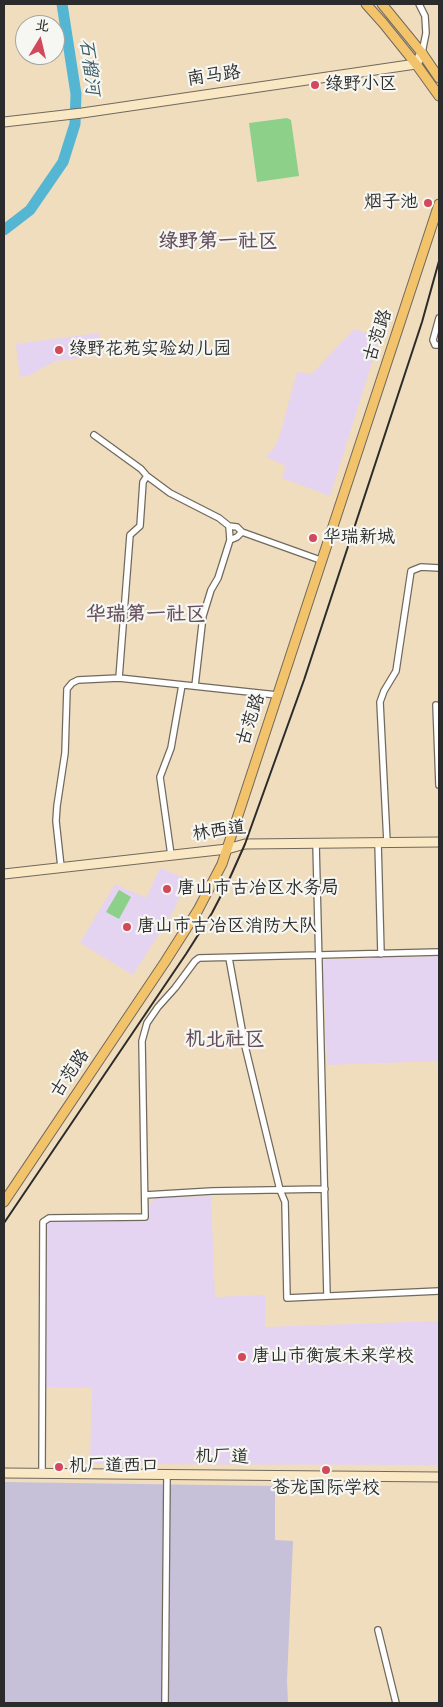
<!DOCTYPE html>
<html>
<head>
<meta charset="utf-8">
<style>
  body { margin:0 }
  #map { position:relative; width:443px; height:1707px; overflow:hidden; background:#f0ddbe; font-family:"Architects Daughter","LXGW WenKai TC",sans-serif }
  canvas { display:block }
  .frame { position:absolute; inset:0; border:5px solid #2b2b2b; pointer-events:none }
  .north { position:absolute; left:15px; top:15px; width:50px; height:50px; box-sizing:border-box; background:#f6f6f2; border:1px solid #a5a5a2; border-radius:50%; rotate:9deg; font-size:14px; font-weight:700; line-height:20px; text-align:center; color:#2b2b2b }
  .north::after { content:''; display:block; margin:auto; width:18px; height:22px; background:#d1495b; clip-path:polygon(50% 0,100% 100%,50% 72%,0 100%) }
</style>
</head>
<body>
<div id="map">
<canvas width="443" height="1707"></canvas>
<div class="frame"></div>
<div class="north">北</div>
</div>
<script>
const context = document.querySelector('canvas').getContext('2d');
context.lineJoin = 'round';
function fill(path, color) {
  context.fillStyle = color;
  context.fill(path, 'evenodd');
}
function poly(rows) {
  const path = new Path2D();
  for (const r of rows) {
    path.moveTo(r[0], r[1]);
    for (let i = 2; i < r.length; i += 2) path.lineTo(r[i], r[i + 1]);
  }
  return path;
}
function stroke(path, color, width, dash) {
  context.strokeStyle = color;
  context.lineWidth = width;
  context.lineCap = dash ? 'butt' : 'round';
  context.setLineDash(dash || []);
  context.stroke(path);
}
function write(font, color, halo, rows, align = 'center') {
  context.font = font + ' "Architects Daughter","LXGW WenKai TC",sans-serif';
  context.lineWidth = 4.5;
  context.setLineDash([]);
  context.textBaseline = 'middle';
  context.strokeStyle = halo;
  context.fillStyle = color;
  for (const [text, x, y, turn = 0] of rows) {
    context.save();
    context.translate(x, y);
    context.rotate((+turn || 0) * Math.PI / 180);
    context.textAlign = isNaN(turn) ? turn : align;
    if (halo) context.strokeText(text, 0, 0);
    context.fillText(text, 0, 0);
    context.restore();
  }
}
fill(poly([
  [354,329,380,337,330,496,282,478,286,466,266,457,274,448,279,438,297,372,312,374],
  [99,333,103,355,55,361,30,375,20,377,16,344],
  [160,868,187,879,174,910,133,975,80,943,115,884,146,898],
  [439,956,439,1061,327,1065,323,960],
  [211,1196,215,1297,265,1295,265,1327,439,1321,439,1465,90,1464,92,1388,45,1387,46,1223,55,1218,149,1221,150,1204,155,1198]
]), '#e4d3f1');
fill(poly([
  [4,1482,275,1486,275,1540,293,1541,287,1681,288,1703,4,1703]
]), '#c6c0d9');
fill(poly([
  [287,118,291,120,299,176,257,182,249,123],
  [119,890,131,897,119,919,106,912]
]), '#8cd089');
stroke(poly([
  [4,230,30,210,63,162,75,124,76,94,62,4]
]), '#55b6d4', 11);
const street = poly([
  [419,4,425,16,426,33,422,53],
  [439,318,433,340,435,345,439,345],
  [94,435,141,469,147,476,170,493,219,518,229,526,237,527,242,532,323,561],
  [230,540,237,537,242,532],
  [119,678,130,535,140,526,143,482,147,476],
  [195,686,203,616,211,590,218,578,230,540,229,526],
  [436,705,439,785],
  [378,842,381,954],
  [387,842,380,702,384,691,396,671,411,571,421,567,439,568],
  [316,843,327,1296],
  [171,855,160,777,171,748,182,685],
  [61,867,56,821,57,806,65,753,67,689,72,683,78,680,119,678,277,695],
  [229,958,245,1046,280,1190,285,1202,287,1298,439,1291],
  [145,1195,212,1191,325,1189],
  [42,1473,43,1222,49,1218,145,1217,142,1041,147,1023,158,1007,175,988,195,961,199,958,439,952],
  [378,1630,396,1703],
  [165,1703,167,1474]
]);
const secondary = poly([
  [4,122,82,113,416,64,422,53],
  [4,874,227,849,245,844,439,842],
  [4,1473,439,1477]
]);
const primary = poly([
  [366,4,383,23,416,64,439,96],
  [382,4,422,53,439,78],
  [4,1202,165,962,198,910,222,864,439,204]
]);
stroke(street, '#70695e', 8);
stroke(secondary, '#70695e', 11);
stroke(primary, '#70695e', 11);
stroke(street, '#fff', 5.5);
stroke(secondary, '#fae7c3', 9);
stroke(primary, '#f2c36a', 9);
stroke(poly([
  [4,1223,186,954,212,913,228,882,245,844,304,680,422,322,439,261]
]), '#2b2b2b', 2);
for (const [x, y, r, color] of [
  [315,85,5,"#d1495b"],
  [428,203,5,"#d1495b"],
  [59,350,5,"#d1495b"],
  [313,538,5,"#d1495b"],
  [167,889,5,"#d1495b"],
  [127,927,5,"#d1495b"],
  [242,1357,5,"#d1495b"],
  [59,1467,5,"#d1495b"],
  [326,1470,5,"#d1495b"]
]) {
  const dot = new Path2D();
  dot.arc(x, y, r, 0, 2 * Math.PI);
  context.fillStyle = color;
  context.fill(dot);
  stroke(dot, '#f6f6f2', 2);
}
write('18px', '#2b2b2b', '#f6f6f2', [
  ["南马路",214,77,-8],
  ["古范路",379,336,-72],
  ["古范路",252,720,-72],
  ["林西道",219,832,-8],
  ["古范路",71,1074,-56],
  ["机厂道",222,1458,1]
]);
write('18px', '#2b2b2b', '#f6f6f2', [
  ["绿野小区",325,85],
  ["烟子池",418,203,"right"],
  ["绿野花苑实验幼儿园",69,350],
  ["华瑞新城",323,538],
  ["唐山市古冶区水务局",177,889],
  ["唐山市古冶区消防大队",137,927],
  ["唐山市衡宸未来学校",252,1357],
  ["机厂道西口",69,1467],
  ["苍龙国际学校",326,1489,"center"]
], 'left');
write('italic 19px', '#3a5c66', '#f6f6f2', [
  ["石榴河",88,67,83]
]);
write('bold 20px', '#65505d', '#f6f6f2', [
  ["绿野第一社区",218,243],
  ["华瑞第一社区",146,616],
  ["机北社区",225,1041]
]);
</script>
</body>
</html>
